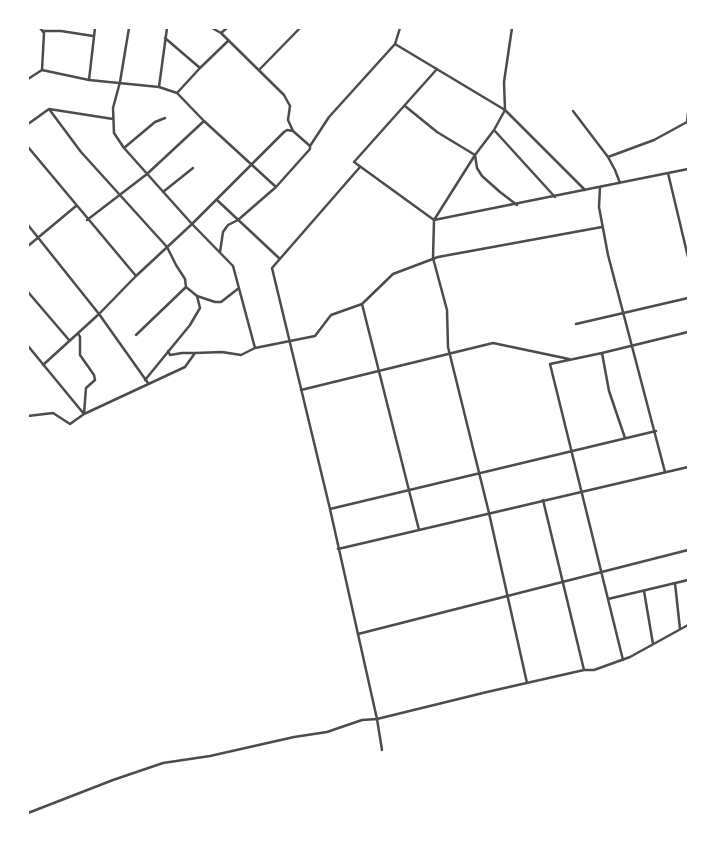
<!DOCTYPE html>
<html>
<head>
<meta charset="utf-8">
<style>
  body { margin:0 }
  #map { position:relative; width:716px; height:845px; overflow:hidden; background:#fff; font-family:Inter,sans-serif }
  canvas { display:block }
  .frame { position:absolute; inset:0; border:29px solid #fff; pointer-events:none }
</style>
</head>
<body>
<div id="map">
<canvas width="716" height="845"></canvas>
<div class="frame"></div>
</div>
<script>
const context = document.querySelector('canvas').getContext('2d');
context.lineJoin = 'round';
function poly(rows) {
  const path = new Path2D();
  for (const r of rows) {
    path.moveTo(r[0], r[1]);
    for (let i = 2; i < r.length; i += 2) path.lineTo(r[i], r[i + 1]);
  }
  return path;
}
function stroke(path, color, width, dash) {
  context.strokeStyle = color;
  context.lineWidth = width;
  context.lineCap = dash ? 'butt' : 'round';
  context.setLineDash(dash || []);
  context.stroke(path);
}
stroke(poly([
  [129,28,120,82,113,108,114,133,124,148,192,224,233,266,255,348],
  [212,28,221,33,284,95,290,106,288,120,293,131,310,146,310,149,276,187,238,220,228,225,223,232,220,252],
  [43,31,61,31,93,36],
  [221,33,227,28],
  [165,38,200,68],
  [395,44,505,110,585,190],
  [437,69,354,162,434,220,475,155,494,130,505,110,504,82,512,28],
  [42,70,89,80,159,87,177,93,204,121,276,187],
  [259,70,300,28],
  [28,79,42,70,44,33,40,28],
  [89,80,95,28],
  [159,87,167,28],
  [177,93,200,68,228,41],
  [405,106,437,132,475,155,477,168,482,176,500,192,517,205],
  [49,109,81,152,167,247,176,265,185,279,186,287,197,296,215,302,221,302,239,288],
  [573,111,608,157,615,170,620,183],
  [28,124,49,109,113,119],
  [494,130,555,197],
  [310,146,329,117,395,44,400,28],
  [28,147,136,276],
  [124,148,155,122,165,118],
  [608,157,654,140,687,122,688,113],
  [360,167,272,268,330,509,377,719,382,750],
  [668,173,688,257],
  [600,187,599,207,608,255,665,472],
  [163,192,193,168],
  [217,200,280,259],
  [87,220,147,174,204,121],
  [28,225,99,314,148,383],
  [28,246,76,206],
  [28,292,69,340],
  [576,324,688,298],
  [78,333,80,337,80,355,94,375,95,380,86,388,84,414],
  [136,335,186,287],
  [28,346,84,414],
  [168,351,170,355,182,353,194,353],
  [602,353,609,391,625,438],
  [43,365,99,314,136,276,192,224,284,132,287,130,293,131],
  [145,380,190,325,200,308,197,296],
  [301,390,493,343,569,359],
  [28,416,53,413,70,424,84,414,185,367,195,353,222,352,241,355,255,348,315,336,331,315,362,304],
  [543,500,584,670],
  [330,509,656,431],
  [419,530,362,304,393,274,438,257,602,227],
  [338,549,688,467],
  [675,583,680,629],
  [644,591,653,644],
  [608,599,688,580],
  [358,634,688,550],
  [623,660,550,364,602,353,688,332],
  [527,683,489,513,448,347,447,310,433,258,434,220,688,169],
  [28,813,113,780,163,763,210,756,294,737,327,732,362,720,377,719,487,692,584,670,594,670,630,657,688,625]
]), '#4c4c4c', 2.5);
</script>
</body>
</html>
